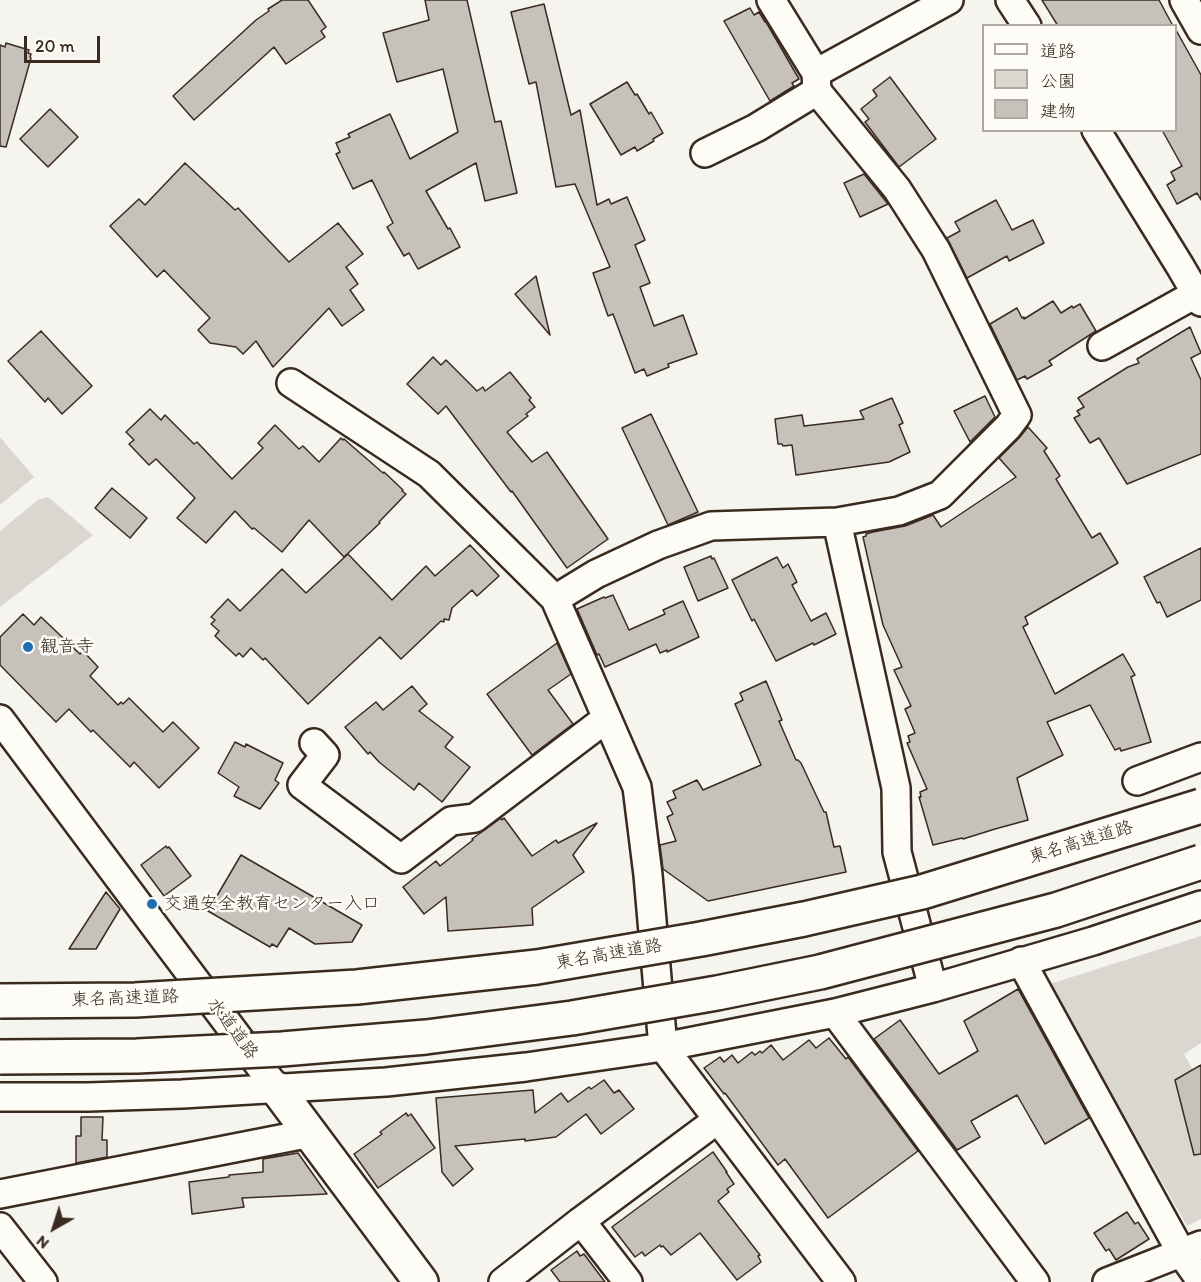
<!DOCTYPE html>
<html>
<head>
<meta charset="utf-8">
<style>
  body { margin:0 }
  #map { position:relative; width:1201px; height:1282px; overflow:hidden; background:#f5f4ee; font-family:Itim,"Klee One",sans-serif }
  canvas { display:block }
  .legend { position:absolute; left:982px; top:24px; width:195px; height:108px; box-sizing:border-box; background:#fdfcf7; border:2px solid #afa8a0; margin:0; padding:8px 10px; list-style:none; font-size:18px; color:#3b2a1e }
  .legend li { display:flex; align-items:center; gap:12px; height:30px }
  .legend b { width:30px; border:2px solid #afa8a0 }
  .north { position:absolute; left:24px; top:1198px; width:60px; height:60px; -webkit-text-stroke:4px #fdfcf7; paint-order:stroke; rotate:219deg; font-size:16px; font-weight:700; line-height:24px; text-align:center; color:#3b2a1e }
  .north::after { content:''; display:block; margin:auto; width:21px; height:27px; background:#3b2a1e; clip-path:polygon(50% 0,100% 100%,50% 72%,0 100%) }
  .scale { position:absolute; left:24px; top:36px; width:76px; height:27px; box-sizing:border-box; border:3px solid #3b2a1e; border-top:0; padding-left:8px; font-size:18px; line-height:21px; white-space:nowrap; color:#3b2a1e; -webkit-text-stroke:4px #fdfcf7; paint-order:stroke }
</style>
</head>
<body>
<div id="map">
<canvas width="1201" height="1282"></canvas>
<ul class="legend">
<li><b style="height:8px;background:#fdfcf7"></b>道路</li>
<li><b style="height:16px;background:#dad6d0"></b>公園</li>
<li><b style="height:16px;background:#c7c1bb"></b>建物</li>
</ul>
<div class="north">N</div>
<div class="scale">20 m</div>
</div>
<script>
const context = document.querySelector('canvas').getContext('2d');
context.lineJoin = 'round';
function fill(path, color) {
  context.fillStyle = color;
  context.fill(path, 'evenodd');
}
function poly(rows) {
  const path = new Path2D();
  for (const r of rows) {
    path.moveTo(r[0], r[1]);
    for (let i = 2; i < r.length; i += 2) path.lineTo(r[i], r[i + 1]);
  }
  return path;
}
function stroke(path, color, width, dash) {
  context.strokeStyle = color;
  context.lineWidth = width;
  context.lineCap = dash ? 'butt' : 'round';
  context.setLineDash(dash || []);
  context.stroke(path);
}
function write(font, color, halo, rows, align = 'center') {
  context.font = font + ' Itim,"Klee One",sans-serif';
  context.lineWidth = 5;
  context.setLineDash([]);
  context.textBaseline = 'middle';
  context.strokeStyle = halo;
  context.fillStyle = color;
  for (const [text, x, y, turn = 0] of rows) {
    context.save();
    context.translate(x, y);
    context.rotate((+turn || 0) * Math.PI / 180);
    context.textAlign = isNaN(turn) ? turn : align;
    if (halo) context.strokeText(text, 0, 0);
    context.fillText(text, 0, 0);
    context.restore();
  }
}
fill(poly([
  [0,437,34,477,0,505],
  [48,497,93,535,0,607,0,531,38,500],
  [1201,936,1201,1043,1184,1054,1201,1084,1201,1219,1187,1226,1050,984]
]), '#dad6d0');
const building = poly([
  [282,0,308,0,326,27,321,31,325,37,286,64,274,47,194,120,173,96,256,20,269,11,268,9,282,0],
  [425,0,467,0,495,122,501,121,517,193,485,201,476,163,426,191,448,229,450,228,460,247,418,269,409,253,404,256,387,227,393,223,372,180,353,189,336,154,340,152,336,143,350,137,348,134,390,114,410,159,458,132,443,69,397,82,383,33,429,20,425,0],
  [1042,0,1159,0,1173,26,1058,26,1042,0],
  [544,4,571,115,580,110,597,205,609,199,611,204,627,197,645,240,635,245,650,283,640,287,654,326,683,315,697,354,668,364,669,367,647,376,644,369,635,373,613,314,608,316,593,273,610,267,575,184,556,187,536,82,529,84,511,12,544,4],
  [750,8,754,15,759,12,765,22,766,22,799,79,792,83,794,86,770,101,724,21,750,8],
  [1176,30,1201,75,1201,200,1197,193,1177,204,1167,185,1175,180,1171,172,1182,166,1162,130,1176,130,1176,30],
  [6,43,29,50,28,53,31,54,30,57,31,58,6,147,0,146,0,45,5,47,6,43],
  [890,77,936,139,899,167,865,122,869,119,861,109,877,96,873,90,890,77],
  [627,82,635,95,637,94,649,114,651,112,663,133,653,139,654,141,637,151,635,147,621,155,590,104,627,82],
  [50,109,78,137,48,167,20,139,50,109],
  [185,163,235,210,238,208,289,262,338,223,363,254,346,267,358,284,350,290,364,310,342,326,329,308,273,367,256,341,243,354,236,347,210,343,198,330,210,318,164,270,157,277,110,226,139,199,145,205,185,163],
  [864,174,888,204,860,217,844,183,864,174],
  [996,200,1012,230,1033,220,1044,243,1009,261,1007,256,967,278,947,238,960,231,955,222,996,200],
  [536,276,550,335,515,294,536,276],
  [1053,301,1061,313,1072,306,1073,308,1080,304,1096,331,1049,361,1052,365,1027,379,1025,376,1017,380,990,324,1017,308,1022,318,1024,317,1024,319,1053,301],
  [1190,327,1201,353,1191,358,1201,380,1201,454,1127,484,1099,438,1090,443,1074,418,1080,415,1077,411,1084,407,1078,398,1128,367,1139,363,1137,359,1190,327],
  [41,331,92,386,62,414,48,398,45,402,8,361,41,331],
  [433,357,441,365,446,360,477,391,483,387,485,391,510,372,531,398,529,400,535,407,526,414,528,416,507,432,532,462,547,452,608,539,567,568,512,491,511,492,446,406,438,414,407,384,433,357],
  [985,396,995,417,970,442,954,411,985,396],
  [892,398,903,423,899,425,910,452,889,462,796,475,792,445,783,446,782,444,778,444,775,419,802,415,804,426,864,419,860,411,892,398],
  [150,409,161,420,165,415,194,444,197,442,232,479,263,448,258,443,275,425,299,449,303,446,319,462,341,438,343,440,344,439,383,473,384,472,403,490,402,491,406,494,379,522,380,523,344,557,309,520,282,552,254,528,252,529,235,511,206,543,177,518,195,498,156,459,149,465,129,444,134,440,126,432,150,409],
  [651,414,698,512,668,525,622,428,651,414],
  [1028,427,1047,448,1044,451,1060,476,1056,479,1092,538,1100,533,1118,563,1025,617,1028,624,1023,627,1055,694,1123,654,1135,675,1131,677,1151,742,1121,751,1120,748,1115,750,1090,705,1047,722,1063,755,1017,778,1028,820,995,829,963,839,962,838,933,845,919,797,921,797,920,792,927,789,907,743,910,742,908,736,915,733,905,709,911,706,894,670,902,667,883,625,863,537,866,536,866,534,873,532,905,526,933,515,941,527,1016,477,999,458,1019,438,1028,427],
  [112,488,147,518,130,538,95,508,112,488],
  [470,545,499,576,477,596,472,590,452,608,449,620,444,619,444,622,441,621,401,659,380,637,308,704,265,658,263,660,251,648,243,657,239,653,236,656,215,636,219,631,211,624,215,620,211,617,228,599,240,611,282,569,306,593,348,554,392,600,426,566,435,576,470,545],
  [1201,548,1201,600,1167,617,1160,602,1157,603,1144,577,1201,548],
  [711,556,712,559,714,558,728,588,698,601,684,567,711,556],
  [777,557,783,568,788,564,797,582,792,585,811,621,826,613,836,634,814,645,813,643,776,661,754,619,752,621,732,580,777,557],
  [613,595,629,630,665,614,663,610,683,601,699,637,667,652,667,650,660,653,656,644,605,667,599,654,597,655,577,609,604,597,605,598,613,595],
  [23,614,34,625,41,617,80,654,83,651,98,667,90,676,118,705,121,702,123,704,129,698,163,732,173,722,199,748,159,788,134,762,130,767,93,730,91,732,69,709,56,722,0,665,0,637,23,614],
  [557,643,571,674,548,690,573,724,532,755,487,694,557,643],
  [766,681,782,720,779,721,796,760,798,760,801,763,824,812,826,812,834,847,840,846,846,872,708,901,663,869,660,845,676,841,667,817,673,814,667,802,676,798,673,791,697,780,703,790,761,765,735,704,743,700,740,693,766,681],
  [412,686,427,704,419,711,453,737,445,747,470,767,442,802,419,783,414,790,379,762,370,752,368,754,345,727,376,702,383,710,412,686],
  [235,742,245,747,246,744,283,763,275,780,279,783,260,809,234,796,239,787,218,773,235,742],
  [501,818,502,820,504,818,532,856,556,840,558,843,597,823,573,855,584,872,532,908,533,925,448,931,446,897,424,914,403,887,436,861,440,866,473,840,472,839,501,818],
  [166,846,167,848,169,847,191,876,164,896,141,865,166,846],
  [241,855,362,925,352,942,315,944,289,928,277,947,272,944,270,947,208,911,241,855],
  [106,892,120,909,96,949,69,949,106,892],
  [1018,989,1089,1118,1045,1144,1017,1095,971,1121,980,1137,957,1150,874,1039,900,1020,939,1074,978,1051,964,1021,1018,989],
  [829,1038,846,1059,848,1057,918,1151,828,1218,785,1159,778,1165,725,1093,724,1094,704,1068,720,1057,724,1062,732,1055,738,1063,752,1052,755,1055,760,1051,762,1053,771,1045,783,1060,809,1040,816,1048,829,1038],
  [1201,1065,1201,1154,1194,1155,1175,1080,1201,1065],
  [604,1080,614,1093,619,1090,634,1109,601,1134,586,1114,556,1137,525,1141,525,1139,455,1146,473,1169,453,1186,442,1172,436,1098,533,1090,535,1113,561,1093,568,1102,589,1087,591,1089,604,1080],
  [406,1113,408,1116,411,1114,435,1148,378,1188,354,1154,382,1134,380,1132,406,1113],
  [81,1117,103,1117,102,1140,107,1140,107,1157,76,1163,76,1136,81,1136,81,1117],
  [713,1152,727,1172,726,1172,734,1184,727,1189,729,1192,718,1201,760,1255,758,1256,761,1262,737,1280,700,1233,671,1255,663,1246,661,1247,660,1245,645,1256,642,1252,635,1257,612,1227,713,1152],
  [298,1153,327,1194,242,1198,244,1207,192,1214,189,1182,229,1177,229,1175,263,1172,263,1159,298,1153],
  [1127,1212,1135,1224,1138,1222,1149,1239,1116,1260,1109,1249,1106,1251,1094,1233,1127,1212],
  [577,1251,580,1256,584,1254,605,1282,560,1282,551,1270,577,1251]
]);
fill(building, '#c7c1bb');
stroke(building, '#3b2a1e', 1.5);
const minor = poly([
  [1010,0,1027,26],
  [1184,0,1201,30],
  [816,73,949,0],
  [1096,130,1180,266,1201,302],
  [705,153,756,128,817,91,816,73,771,0],
  [1102,346,1201,291],
  [291,383,429,474,555,599,637,787,648,875,663,1047,841,1282],
  [837,522,896,788,897,852,933,988],
  [555,599,596,574,658,545,711,526,837,522,899,511,940,495,1008,427,1017,415,936,250,897,189,817,91],
  [0,719,168,944,277,1089],
  [314,743,325,755,302,785,401,859,451,821,475,818,607,718],
  [1137,781,1201,757],
  [1021,961,1182,1254,1201,1281],
  [835,1013,1035,1282],
  [0,1097,88,1097,182,1094,386,1082,526,1067,663,1047,835,1013,933,988,1093,941,1201,905],
  [0,1194,311,1133],
  [581,1221,628,1282],
  [0,1227,43,1282],
  [503,1282,581,1221,717,1120],
  [1107,1282,1201,1245]
]);
const major = poly([
  [277,1089,421,1282]
]);
stroke(minor, '#3b2a1e', 32);
stroke(major, '#3b2a1e', 38);
stroke(minor, '#fdfcf7', 27);
stroke(major, '#fdfcf7', 33);
const highwayBridge = poly([
  [0,1001,135,1000,357,987,537,967,701,939,804,919,922,892,1201,806],
  [0,1057,137,1056,282,1049,426,1037,572,1018,717,993,820,972,1056,910,1201,862]
]);
stroke(highwayBridge, '#3b2a1e', 38, []);
stroke(highwayBridge, '#fdfcf7', 33);
for (const [x, y, r, color] of [
  [28,647,6,"#1f6fb2"],
  [152,904,6,"#1f6fb2"]
]) {
  const dot = new Path2D();
  dot.arc(x, y, r, 0, 2 * Math.PI);
  context.fillStyle = color;
  context.fill(dot);
  stroke(dot, '#fdfcf7', 2);
}
write('18px', '#3b2a1e', '#fdfcf7', [
  ["観音寺",40,647],
  ["交通安全教育センター入口",164,904]
], 'left');
write('18px', '#3b2a1e', '#fdfcf7', [
  ["東名高速道路",1081,843,-17],
  ["東名高速道路",609,955,-10],
  ["東名高速道路",125,999,-2],
  ["水道道路",232,1029,53]
]);
</script>
</body>
</html>
